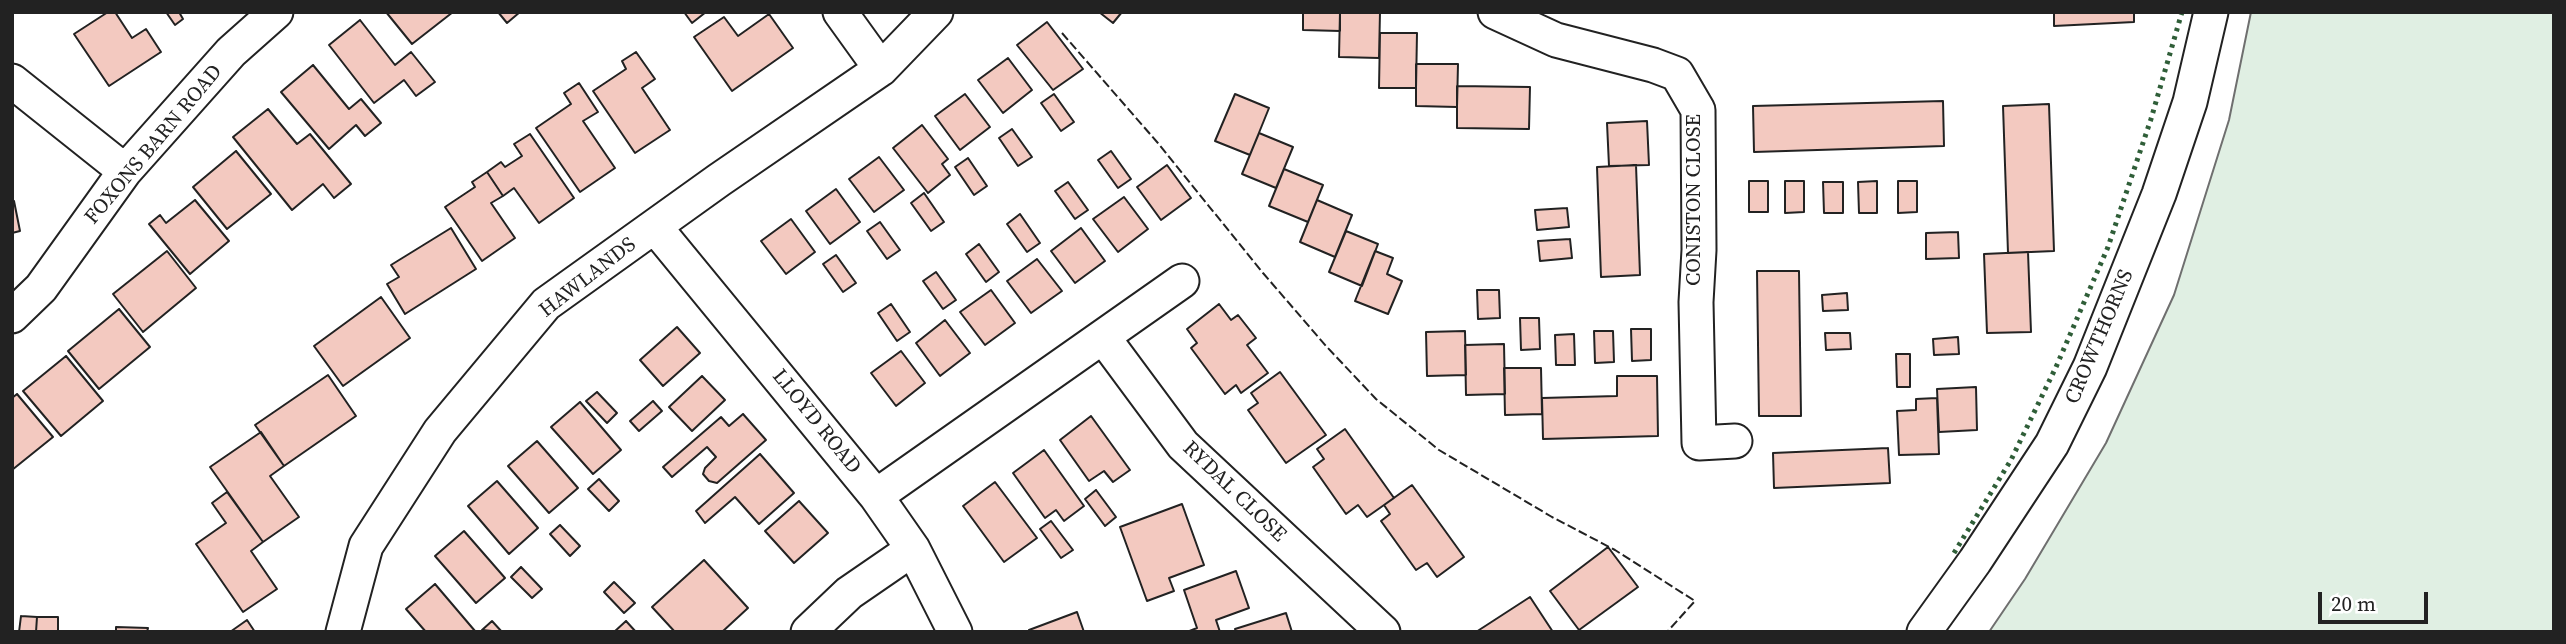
<!DOCTYPE html>
<html>
<head>
<meta charset="utf-8">
<style>
  body { margin:0 }
  #map { position:relative; width:2566px; height:644px; overflow:hidden; background:#fff; font-family:"Source Serif 4",serif }
  canvas { display:block }
  .frame { position:absolute; inset:0; border:14px solid #222; pointer-events:none }
  .scale { position:absolute; left:2318px; top:592px; width:110px; height:32px; box-sizing:border-box; border:4px solid #222; border-top:0; padding-left:9px; font-size:21px; line-height:24px; white-space:nowrap; color:#222; -webkit-text-stroke:5px #fff; paint-order:stroke }
</style>
</head>
<body>
<div id="map">
<canvas width="2566" height="644"></canvas>
<div class="frame"></div>
<div class="scale">20 m</div>
</div>
<script>
const context = document.querySelector('canvas').getContext('2d');
context.lineJoin = 'round';
function fill(path, color) {
  context.fillStyle = color;
  context.fill(path, 'evenodd');
}
function poly(rows) {
  const path = new Path2D();
  for (const r of rows) {
    path.moveTo(r[0], r[1]);
    for (let i = 2; i < r.length; i += 2) path.lineTo(r[i], r[i + 1]);
  }
  return path;
}
function stroke(path, color, width, dash) {
  context.strokeStyle = color;
  context.lineWidth = width;
  context.lineCap = dash ? 'butt' : 'round';
  context.setLineDash(dash || []);
  context.stroke(path);
}
function write(font, color, halo, rows, align = 'center') {
  context.font = font + ' "Source Serif 4",serif';
  context.lineWidth = 5;
  context.setLineDash([]);
  context.textBaseline = 'middle';
  context.strokeStyle = halo;
  context.fillStyle = color;
  for (const [text, x, y, turn = 0] of rows) {
    context.save();
    context.translate(x, y);
    context.rotate((+turn || 0) * Math.PI / 180);
    context.textAlign = isNaN(turn) ? turn : align;
    if (halo) context.strokeText(text, 0, 0);
    context.fillText(text, 0, 0);
    context.restore();
  }
}
const green = poly([
  [2251,12,2554,12,2554,632,1989,632,2025,579,2106,443,2174,295,2229,120,2251,12]
]);
fill(green, '#e0efe3');
stroke(green, '#6f6f6f', 2);
const building = poly([
  [108,12,115,12,132,38,146,29,161,52,109,86,74,34,108,12],
  [166,12,179,12,183,19,175,25,166,12],
  [386,12,453,12,412,44,386,12],
  [498,12,520,12,507,23,498,12],
  [684,12,706,12,692,23,684,12],
  [1099,12,1122,12,1113,23,1099,12],
  [1303,12,1340,12,1340,31,1303,30,1303,12],
  [1340,12,1380,12,1379,58,1339,57,1340,12],
  [2054,12,2134,12,2134,22,2054,26,2054,12],
  [769,14,793,48,732,91,694,37,724,17,738,36,769,14],
  [360,20,395,65,411,52,435,82,416,96,404,80,374,103,329,45,360,20],
  [1047,22,1083,69,1053,90,1017,45,1047,22],
  [1380,33,1417,33,1416,88,1379,88,1380,33],
  [636,52,655,79,642,88,670,130,635,153,593,91,626,69,622,61,636,52],
  [1008,58,1032,90,1003,113,978,80,1008,58],
  [1416,64,1458,64,1457,107,1416,106,1416,64],
  [313,65,349,109,361,99,381,123,365,136,356,125,329,149,281,92,313,65],
  [579,83,598,112,583,121,615,168,580,192,536,128,571,104,564,93,579,83],
  [1457,86,1530,87,1529,129,1457,128,1457,86],
  [965,94,990,127,960,150,935,116,965,94],
  [1054,94,1074,122,1061,131,1041,103,1054,94],
  [1235,94,1269,108,1250,155,1215,141,1235,94],
  [1943,101,1944,146,1754,152,1753,106,1943,101],
  [2049,104,2054,251,2008,253,2003,106,2049,104],
  [268,109,297,144,310,134,351,184,334,198,323,184,292,210,233,137,268,109],
  [1647,121,1649,165,1609,166,1607,123,1647,121],
  [922,125,948,159,942,164,950,175,928,193,893,148,922,125],
  [1012,129,1032,157,1018,166,999,138,1012,129],
  [1259,133,1293,147,1276,188,1242,174,1259,133],
  [530,134,574,198,539,223,514,188,503,196,487,172,501,162,505,167,522,156,514,144,530,134],
  [236,151,271,194,227,229,193,187,236,151],
  [1111,151,1131,179,1118,188,1098,160,1111,151],
  [879,157,904,190,874,212,849,179,879,157],
  [968,158,987,186,974,195,955,167,968,158],
  [1167,165,1191,198,1161,220,1137,187,1167,165],
  [1636,165,1640,275,1601,277,1597,167,1636,165],
  [1284,169,1323,185,1308,222,1269,206,1284,169],
  [487,172,503,196,491,203,515,238,482,261,445,207,475,187,472,182,487,172],
  [1749,181,1768,181,1768,212,1749,212,1749,181],
  [1785,181,1804,181,1804,212,1785,213,1785,181],
  [1877,181,1877,213,1859,213,1858,182,1877,181],
  [1898,181,1917,181,1917,212,1898,213,1898,181],
  [1068,182,1088,210,1075,219,1055,191,1068,182],
  [1823,182,1843,182,1843,213,1824,213,1823,182],
  [836,189,860,222,830,244,806,211,836,189],
  [924,193,944,222,931,231,911,203,924,193],
  [1124,197,1148,229,1118,252,1093,219,1124,197],
  [195,200,229,241,190,274,149,224,160,215,166,223,195,200],
  [1317,200,1352,215,1335,257,1300,242,1317,200],
  [14,201,20,231,12,233,12,202,14,201],
  [1567,208,1569,227,1537,230,1535,210,1567,208],
  [1020,214,1040,243,1027,252,1007,224,1020,214],
  [791,219,815,252,786,274,761,241,791,219],
  [880,222,900,250,887,259,867,231,880,222],
  [451,228,476,269,405,314,387,284,399,277,391,265,451,228],
  [1081,228,1105,261,1075,283,1051,251,1081,228],
  [1346,231,1378,244,1362,286,1329,272,1346,231],
  [1958,232,1959,258,1926,259,1926,233,1958,232],
  [1570,239,1572,258,1540,261,1538,241,1570,239],
  [979,244,999,272,986,282,966,254,979,244],
  [167,251,196,288,143,332,113,294,167,251],
  [1375,251,1393,258,1387,274,1402,281,1388,314,1355,301,1375,251],
  [2028,252,2031,332,1987,333,1984,254,2028,252],
  [836,255,856,283,843,292,823,264,836,255],
  [1037,259,1062,291,1031,313,1007,281,1037,259],
  [1757,271,1799,271,1801,416,1759,416,1757,271],
  [936,272,956,300,943,309,923,281,936,272],
  [991,290,1015,323,985,345,960,312,991,290],
  [1477,290,1499,290,1500,318,1478,319,1477,290],
  [1847,293,1848,310,1823,311,1822,295,1847,293],
  [381,297,410,338,343,386,314,346,381,297],
  [891,304,910,332,897,341,878,313,891,304],
  [1219,304,1231,320,1238,315,1256,338,1247,345,1268,373,1241,393,1236,385,1225,394,1191,348,1197,343,1187,329,1219,304],
  [119,309,150,347,99,389,68,351,119,309],
  [1520,318,1539,318,1540,349,1521,350,1520,318],
  [945,320,970,353,940,376,916,343,945,320],
  [677,327,700,353,663,386,640,360,677,327],
  [1631,329,1651,329,1651,360,1632,361,1631,329],
  [1465,331,1466,375,1427,376,1426,332,1465,331],
  [1594,331,1613,331,1614,362,1595,363,1594,331],
  [1825,333,1850,333,1851,349,1826,350,1825,333],
  [1574,334,1575,365,1556,365,1555,335,1574,334],
  [1958,337,1959,354,1934,355,1933,339,1958,337],
  [1504,344,1505,394,1466,395,1465,345,1504,344],
  [901,351,925,383,896,406,871,373,901,351],
  [1896,354,1910,354,1910,387,1897,387,1896,354],
  [66,356,103,401,61,436,23,391,66,356],
  [1504,368,1541,368,1542,414,1505,415,1504,368],
  [1280,372,1326,435,1286,463,1248,410,1258,403,1251,393,1280,372],
  [328,375,356,416,284,466,255,425,328,375],
  [702,376,725,400,692,431,669,407,702,376],
  [1617,376,1657,376,1658,436,1543,439,1542,398,1617,396,1617,376],
  [1976,387,1977,430,1939,432,1937,389,1976,387],
  [597,392,617,413,607,423,586,401,597,392],
  [17,394,53,437,12,470,12,398,17,394],
  [1937,398,1939,454,1899,455,1897,411,1916,410,1916,399,1937,398],
  [653,401,662,411,639,431,630,421,653,401],
  [580,402,621,450,593,474,551,427,580,402],
  [743,414,766,440,717,483,709,481,703,474,705,468,716,457,707,447,672,477,663,467,721,417,729,426,743,414],
  [1091,416,1130,470,1113,482,1104,471,1089,481,1060,440,1091,416],
  [1345,429,1394,498,1367,517,1358,505,1346,514,1313,467,1324,459,1317,449,1345,429],
  [261,432,284,466,270,476,299,517,263,542,210,467,261,432],
  [537,441,578,488,549,513,508,466,537,441],
  [1888,448,1890,483,1774,488,1773,453,1888,448],
  [1044,450,1084,506,1064,521,1056,510,1045,518,1013,473,1044,450],
  [760,454,794,493,759,524,735,497,705,523,696,511,760,454],
  [599,479,619,501,609,511,588,489,599,479],
  [497,481,538,528,509,554,468,506,497,481],
  [995,482,1037,538,1004,562,963,506,995,482],
  [1412,485,1464,557,1437,577,1427,563,1416,570,1381,521,1390,514,1384,505,1412,485],
  [1096,490,1116,517,1105,526,1085,499,1096,490],
  [227,492,263,542,251,551,277,589,243,612,196,544,226,523,212,503,227,492],
  [799,501,828,533,794,563,765,531,799,501],
  [1182,504,1204,565,1169,578,1174,591,1147,601,1120,527,1182,504],
  [1051,521,1073,550,1061,558,1040,529,1051,521],
  [560,525,580,546,570,556,550,534,560,525],
  [464,531,505,578,476,603,435,556,464,531],
  [1608,547,1638,587,1579,630,1550,591,1608,547],
  [704,560,748,608,722,632,675,632,652,607,704,560],
  [521,567,542,589,532,598,511,577,521,567],
  [1236,571,1249,608,1216,620,1220,632,1187,632,1197,628,1184,590,1236,571],
  [614,582,635,603,624,613,604,592,614,582],
  [435,584,475,631,474,632,426,632,406,609,435,584],
  [1530,597,1553,632,1476,632,1530,597],
  [1077,612,1084,632,1030,632,1029,630,1077,612],
  [1286,613,1292,632,1236,632,1235,629,1286,613],
  [21,616,37,617,36,632,19,632,21,616],
  [37,617,58,617,58,632,36,632,37,617],
  [247,620,255,632,230,632,247,620],
  [492,621,502,632,482,630,492,621],
  [626,621,636,632,614,632,626,621],
  [116,627,148,628,147,632,116,632,116,627]
]);
fill(building, '#f3c9c0');
stroke(building, '#222', 2);
const street = poly([
  [840,12,881,69],
  [1495,12,1556,40,1653,65,1677,74,1698,110,1699,250,1696,302,1699,443,1735,441],
  [12,81,125,171],
  [655,227,876,496,913,549,955,632],
  [12,316,41,288,125,171,231,52,276,12],
  [1103,337,1183,445,1383,632],
  [876,496,1182,281],
  [343,632,366,546,440,431,546,304,719,180,881,69,936,12],
  [808,632,849,593,913,549],
  [1924,632,1975,561,2052,444,2090,367,2159,194,2190,102,2211,12]
]);
stroke(street, '#222', 37);
stroke(street, '#fff', 33);
stroke(poly([
  [1954,553,2011,460,2056,367,2108,247,2151,119,2182,12]
]), '#2f5e38', 5, [3.5, 5]);
stroke(poly([
  [1062,33,1157,142,1263,273,1326,346,1376,399,1439,450,1552,517,1615,550,1695,601,1667,632]
]), '#222', 2, [9, 3.5]);
write('21px', '#222', '#fff', [
  ["FOXONS BARN ROAD",154,145,-50],
  ["CONISTON CLOSE",1695,200,-90],
  ["HAWLANDS",588,278,-38],
  ["CROWTHORNS",2100,337,-67],
  ["LLOYD ROAD",816,422,51],
  ["RYDAL CLOSE",1234,492,44]
]);
</script>
</body>
</html>
